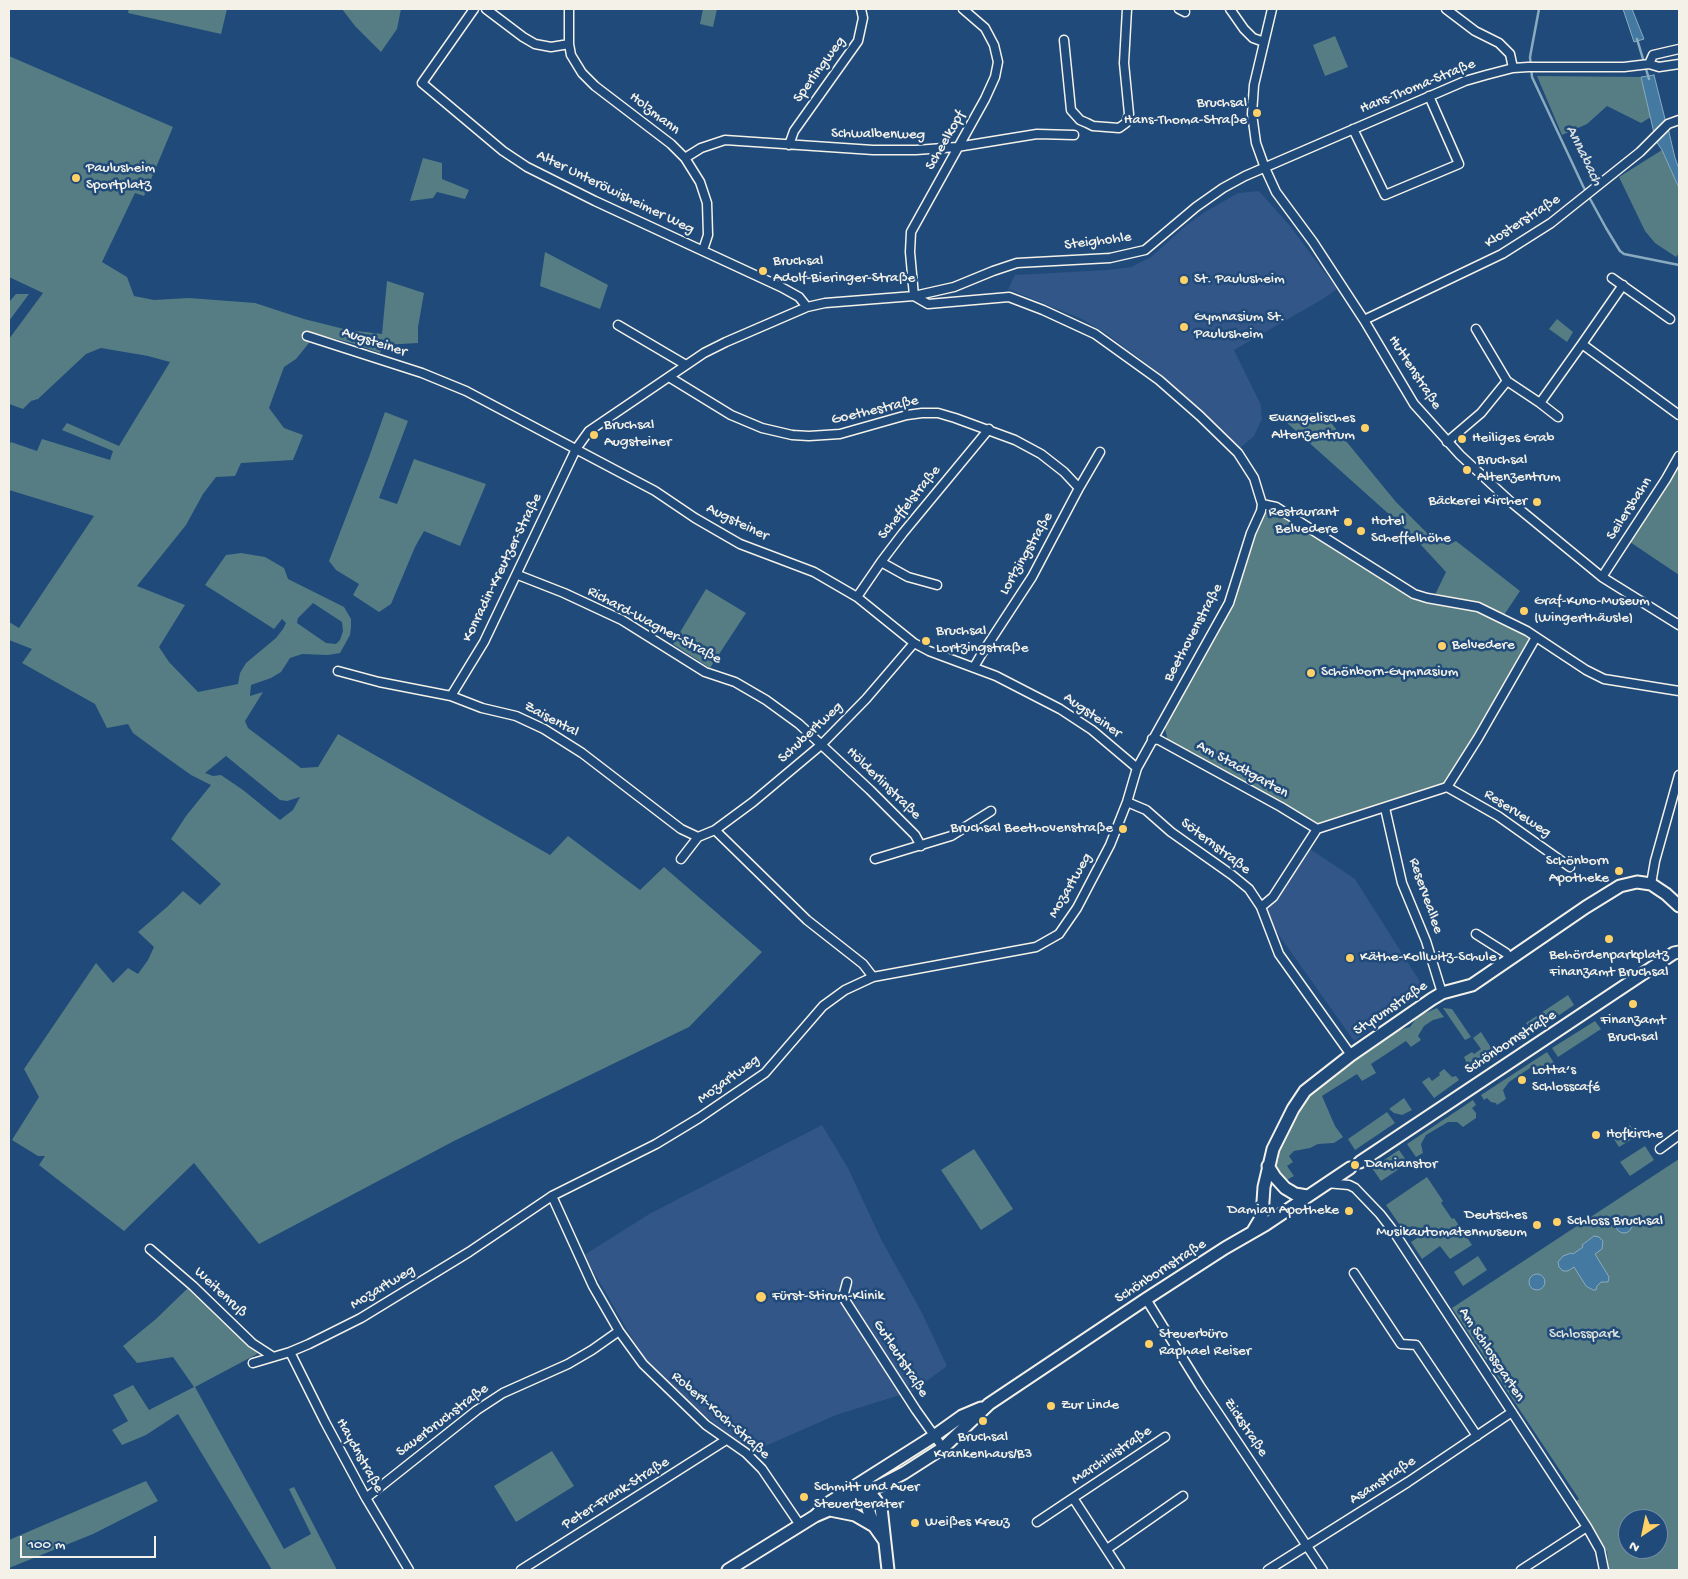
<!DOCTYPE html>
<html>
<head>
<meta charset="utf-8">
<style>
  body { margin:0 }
  #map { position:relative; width:1688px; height:1579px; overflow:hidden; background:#1f4a7a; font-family:"Gochi Hand",sans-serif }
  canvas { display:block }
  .frame { position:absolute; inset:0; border:10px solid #f4f1e8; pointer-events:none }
  .north { position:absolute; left:1618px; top:1509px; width:50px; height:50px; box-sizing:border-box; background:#1f4a7a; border:1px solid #748da6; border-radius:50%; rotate:214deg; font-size:14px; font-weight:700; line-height:20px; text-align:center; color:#f4f1e8 }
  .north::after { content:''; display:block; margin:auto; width:18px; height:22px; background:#ffd166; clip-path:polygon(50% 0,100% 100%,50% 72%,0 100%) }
  .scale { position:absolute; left:20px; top:1536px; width:136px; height:22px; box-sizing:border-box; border:2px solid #f4f1e8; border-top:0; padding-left:6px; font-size:15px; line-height:18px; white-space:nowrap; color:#f4f1e8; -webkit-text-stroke:4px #1f4a7a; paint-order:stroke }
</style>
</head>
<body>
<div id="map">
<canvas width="1688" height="1579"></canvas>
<div class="frame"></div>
<div class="north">N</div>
<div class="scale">100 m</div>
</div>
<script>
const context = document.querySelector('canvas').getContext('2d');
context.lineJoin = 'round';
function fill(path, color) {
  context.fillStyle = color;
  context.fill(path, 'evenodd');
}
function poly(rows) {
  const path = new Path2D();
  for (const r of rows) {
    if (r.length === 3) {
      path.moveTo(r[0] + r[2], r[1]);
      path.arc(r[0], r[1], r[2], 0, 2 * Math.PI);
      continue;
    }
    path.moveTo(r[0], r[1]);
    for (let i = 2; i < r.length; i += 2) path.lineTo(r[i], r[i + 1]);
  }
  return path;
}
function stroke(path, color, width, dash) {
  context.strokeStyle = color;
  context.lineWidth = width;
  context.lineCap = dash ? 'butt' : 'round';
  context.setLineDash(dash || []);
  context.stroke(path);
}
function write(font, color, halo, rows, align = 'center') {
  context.font = font + ' "Gochi Hand",sans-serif';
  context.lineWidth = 5;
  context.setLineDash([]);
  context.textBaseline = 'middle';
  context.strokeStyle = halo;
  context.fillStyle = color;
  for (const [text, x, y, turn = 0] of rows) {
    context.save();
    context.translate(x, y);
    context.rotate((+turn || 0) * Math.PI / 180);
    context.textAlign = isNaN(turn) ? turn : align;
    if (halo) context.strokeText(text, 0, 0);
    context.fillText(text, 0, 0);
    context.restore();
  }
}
fill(poly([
  [1259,191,1290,226,1337,289,1323,299,1234,350,1261,405,1262,419,1254,436,1240,448,1158,372,1108,335,1082,319,1008,289,1015,275,1107,270,1131,267,1151,257,1184,227,1205,212,1238,193],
  [1310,849,1355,879,1422,985,1420,995,1354,1041,1276,931,1267,911],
  [822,1125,848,1168,881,1239,922,1313,947,1366,913,1391,836,1415,752,1452,685,1401,641,1354,584,1255,651,1213]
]), '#315687');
fill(poly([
  [129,9,227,9,221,34,128,13],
  [342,9,401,9,397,29,381,52,355,26],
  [703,9,717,9,713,27,700,24],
  [1335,36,1348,67,1325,76,1313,45],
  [9,56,173,127,144,196,135,193,102,262,127,277,134,296,154,300,189,298,255,303,304,319,348,330,382,334,387,281,424,293,418,327,418,343,383,345,380,353,355,344,309,332,309,343,296,359,284,367,269,408,284,428,303,435,293,460,241,463,235,476,216,477,203,494,186,525,137,586,185,605,159,647,169,662,198,692,238,684,240,673,246,663,276,638,283,629,286,623,282,619,274,629,205,585,226,555,241,553,265,557,284,568,288,579,344,607,351,619,351,627,350,635,340,653,328,655,302,654,290,658,281,672,271,678,251,685,250,696,263,692,245,721,248,728,301,768,318,767,338,734,550,855,568,836,640,890,664,867,762,952,689,1027,454,1141,259,1244,194,1163,124,1231,39,1165,45,1156,38,1156,12,1140,39,1097,24,1069,96,963,113,983,128,968,138,974,148,960,154,947,138,932,167,907,183,891,200,905,221,884,171,839,186,816,211,785,191,775,163,755,133,733,128,724,107,728,95,704,22,663,32,649,9,640,9,622,19,628,94,516,9,490,9,446,11,442,37,451,42,439,110,460,113,451,62,430,67,423,119,446,170,362,148,356,101,348,86,354,38,399,31,401,23,409,9,404,9,339,43,293,9,277],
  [313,603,342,622,343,631,340,640,336,644,326,643,297,623,298,618],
  [226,756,280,800,287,801,300,797,293,810,280,820,243,790,221,775,213,776,205,773],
  [1537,76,1641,77,1651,117,1641,123,1607,106,1587,124,1562,135],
  [1662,150,1679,188,1679,253,1676,257,1655,243,1645,231,1619,177],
  [423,158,442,163,442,179,469,190,465,199,437,192,433,198,410,201],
  [545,252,608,285,600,309,540,286],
  [16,294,29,294,9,321,9,302],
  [1557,319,1573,332,1567,342,1549,329],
  [385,412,408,421,379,498,397,504,414,459,486,484,460,546,424,531,415,547,391,604,379,612,353,595,359,584,336,570,329,561,369,457],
  [1276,413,1323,413,1396,502,1430,536,1448,545,1456,541,1520,591,1502,618,1532,638,1476,738,1446,784,1317,832,1168,741,1165,729,1192,672,1231,603,1253,534,1264,513,1267,509,1277,510,1432,601,1446,572,1410,533],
  [1679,462,1679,575,1630,542],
  [706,589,746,613,710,668,673,644],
  [1568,995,1574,1005,1533,1033,1526,1023],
  [1437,1008,1444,1017,1433,1020,1424,1026,1418,1036,1421,1040,1411,1047,1406,1041,1371,1064,1376,1073,1362,1081,1357,1074,1322,1096,1335,1126,1343,1137,1334,1143,1318,1144,1310,1148,1294,1151,1289,1156,1293,1162,1287,1166,1294,1176,1279,1184,1274,1165,1279,1159,1273,1149,1276,1143,1283,1143,1307,1099,1315,1091,1355,1061,1351,1055,1396,1031,1410,1027,1418,1016],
  [1443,1008,1452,1009,1471,1037,1465,1040],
  [1595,1021,1601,1029,1558,1057,1552,1048],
  [1481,1032,1497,1057,1468,1074,1465,1070,1468,1066,1464,1057,1472,1052,1474,1054,1481,1049,1473,1038],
  [1547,1052,1556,1066,1546,1072,1540,1068,1530,1068,1509,1082,1503,1090,1506,1099,1497,1105,1496,1103,1491,1102,1487,1098,1484,1100,1481,1095],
  [1444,1069,1452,1077,1456,1076,1459,1080,1434,1098,1422,1082,1429,1077,1432,1081,1440,1075,1439,1073],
  [1404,1098,1412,1110,1402,1115,1394,1113,1389,1109],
  [1473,1100,1476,1105,1472,1108,1476,1113,1476,1118,1463,1127,1457,1122,1448,1122,1426,1135,1421,1144,1423,1153,1416,1157,1407,1144],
  [1387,1112,1395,1123,1355,1150,1348,1139],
  [1630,1125,1637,1136,1619,1147,1612,1136],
  [1645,1146,1654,1160,1630,1176,1620,1162],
  [974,1149,1013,1209,981,1230,941,1170],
  [1399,1150,1408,1163,1381,1181,1372,1168],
  [1679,1159,1679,1570,1609,1570,1607,1552,1575,1502,1579,1499,1452,1308],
  [1628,1519,1658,1519,1658,1549,1628,1549],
  [1427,1177,1443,1201,1441,1203,1452,1219,1454,1218,1472,1245,1450,1259,1440,1246,1422,1259,1411,1242,1420,1236,1412,1226,1404,1231,1386,1205],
  [1478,1256,1487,1270,1463,1286,1454,1272],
  [190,1286,256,1349,257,1354,195,1387,284,1549,311,1534,289,1489,294,1487,337,1570,272,1570,178,1414,146,1435,122,1445,112,1430,128,1421,113,1395,133,1385,149,1410,194,1387,173,1357,137,1363,123,1346,156,1319],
  [552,1451,574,1486,516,1522,494,1486],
  [146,1481,158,1501,93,1534,9,1568,9,1540]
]), '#567d83');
const water = poly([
  [1623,9,1632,9,1644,39,1634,42,1623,9],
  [1654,75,1666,123,1654,133,1641,77,1654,75],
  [1668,128,1675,158,1679,169,1679,188,1662,150,1656,141,1668,128],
  [1624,1225,8],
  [1594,1236,1599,1237,1603,1241,1602,1249,1595,1254,1609,1277,1608,1282,1601,1282,1597,1286,1596,1290,1593,1290,1586,1286,1574,1267,1568,1271,1563,1271,1559,1267,1558,1262,1563,1256,1571,1253,1573,1254,1583,1247,1582,1245,1594,1236],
  [1537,1282,8]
]);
fill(water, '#447aa2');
stroke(water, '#8aaabe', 1);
stroke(poly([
  [1539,9,1530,57,1532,77,1583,186,1606,228,1620,251,1624,254,1679,265],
  [1637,39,1649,79]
]), '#8aaabe', 2.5);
const street = poly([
  [474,9,422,83,503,151,527,167,595,201,781,287,799,297,807,307],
  [486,9,523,37,535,44,551,47,569,44],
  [569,9,569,44,571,55,582,73,595,86,671,144,685,158,700,182,707,203,708,235,703,250],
  [963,9,985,28,994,45,998,62,995,77,985,99,911,232,910,252,914,296,954,287,993,271,1017,263,1110,258,1145,250,1196,207,1223,188,1245,176,1465,81,1486,75,1513,68,1528,67,1624,67,1649,64,1659,67,1679,64],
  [1179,9,1185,12],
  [1230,9,1244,29,1253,38,1264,42],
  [1272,9,1254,85,1252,114,1256,143,1265,168,1276,192,1313,242,1364,320,1414,404,1460,455,1512,503,1602,577,1679,625],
  [1446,9,1475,31,1499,43,1510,54,1513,68],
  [1064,40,1071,110,1080,120,1087,123,1093,126,1119,128,1126,123,1129,114,1124,63,1127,9],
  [1649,64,1653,55,1679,49],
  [1353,129,1385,195,1459,164,1429,96],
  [789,145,794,131,858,41,863,18,861,9],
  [685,158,701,148,725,140,873,150,916,150,957,147,1037,134,1074,135],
  [1612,278,1670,319],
  [1364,320,1502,254,1551,223,1640,152,1668,124,1679,120],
  [618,325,686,365],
  [1476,329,1507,381],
  [307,336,422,373,466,391,655,491,695,518,740,544,814,572,857,597,914,643,929,651,996,676,1060,709,1092,730,1137,768],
  [1582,344,1623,285],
  [669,377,731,415,762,428,792,435,809,436,840,434,907,415,922,413,938,413,955,418,1015,440,1041,454,1064,472,1079,488],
  [1540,403,1558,417],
  [1447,442,1481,413,1507,381,1540,403,1582,344,1679,415],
  [881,562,908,577,937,585],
  [518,575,564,593,622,620,705,672,735,682,766,700,799,724,870,790,915,835,921,846],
  [1602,577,1666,479,1679,456],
  [857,597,881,562,903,533,989,429],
  [974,667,981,655,1032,577,1079,488,1100,452],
  [338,671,379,682,451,696,482,708,516,716,544,729,582,753,681,829,698,837,715,830,807,920,863,964,873,977],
  [451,696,484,642,576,449,589,431,704,353,726,342,807,307,825,303,914,296,928,304,1009,297,1043,310,1095,334,1159,380,1200,416,1238,453,1254,478,1262,504,1276,507,1414,594,1427,598,1478,607,1527,631,1586,670,1604,679,1679,691],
  [1152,739,1159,740,1281,807,1317,829],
  [1447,787,1498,816,1570,867],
  [1127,802,1146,810,1171,832,1232,875,1249,889,1261,907,1279,954,1351,1055],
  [1385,808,1402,883,1426,941,1442,993],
  [715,830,753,802,821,745,866,699,914,643],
  [681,859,698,837],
  [875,859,951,836,991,811],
  [1651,884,1655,861,1679,775],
  [1261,907,1273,897,1317,829,1447,787,1478,738,1536,637],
  [1476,934,1506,953,1510,959],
  [1660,1149,1679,1135],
  [1326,1183,1349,1185,1355,1188,1380,1214,1394,1232,1587,1527,1600,1550,1604,1570],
  [552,1196,593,1286,619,1331,643,1364,706,1425,746,1453,762,1469,800,1525],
  [150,1249,193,1286,252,1343,272,1356],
  [1354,1273,1401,1344,1416,1345,1477,1436],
  [847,1282,843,1297,916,1410,943,1448],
  [1146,1299,1200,1386,1323,1570],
  [290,1352,325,1422,366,1498,409,1570],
  [253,1363,290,1352,309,1344,361,1318,469,1252,552,1196,656,1144,699,1118,765,1073,823,1006,845,990,873,977,1036,947,1059,934,1077,908,1110,845,1127,802,1137,768,1229,603,1251,533,1261,511,1262,504],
  [366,1498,477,1410,503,1393,568,1364,592,1350,619,1331],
  [1037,1522,1073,1498],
  [1107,1549,1183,1496],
  [521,1570,726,1440],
  [1120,1570,1073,1498,1165,1437],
  [1268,1570,1408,1482,1512,1412],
  [1521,1570,1587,1527]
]);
const secondary = poly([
  [1360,1162,1674,953,1679,952],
  [1268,1166,1275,1177,1285,1188,1295,1194,1307,1196],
  [1253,1231,1262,1216,1264,1187,1273,1149,1293,1109,1305,1091,1351,1055,1432,999,1442,993,1472,985,1586,907,1620,886,1637,882,1651,884,1666,894,1679,906],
  [865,1486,881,1507,888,1570],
  [868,1492,868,1509,874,1526,884,1540],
  [830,1510,855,1515,874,1526],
  [815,1516,850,1501,904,1473,943,1448,989,1404,1146,1299,1225,1248,1265,1225,1350,1168],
  [728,1570,815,1516,830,1502,934,1436,962,1416,981,1408]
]);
stroke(street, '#f4f1e8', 11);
stroke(secondary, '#f4f1e8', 15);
stroke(street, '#1f4a7a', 8);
stroke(secondary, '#1f4a7a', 11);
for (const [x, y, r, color] of [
  [1257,113,5,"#ffd166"],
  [76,178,5,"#ffd166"],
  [763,271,5,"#ffd166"],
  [1184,280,5,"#ffd166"],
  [1184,327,5,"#ffd166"],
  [1365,428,5,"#ffd166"],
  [594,435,5,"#ffd166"],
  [1462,439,5,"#ffd166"],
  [1467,470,5,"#ffd166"],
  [1537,502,5,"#ffd166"],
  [1348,522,5,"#ffd166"],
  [1361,531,5,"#ffd166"],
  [1524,611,5,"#ffd166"],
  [926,641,5,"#ffd166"],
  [1442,646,5,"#ffd166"],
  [1311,673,5,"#ffd166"],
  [1123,829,5,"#ffd166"],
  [1619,871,5,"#ffd166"],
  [1609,939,5,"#ffd166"],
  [1350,958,5,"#ffd166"],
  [1633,1004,5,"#ffd166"],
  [1522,1080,5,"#ffd166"],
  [1596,1135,5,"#ffd166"],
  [1355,1165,5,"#ffd166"],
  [1349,1211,5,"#ffd166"],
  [1557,1222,5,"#ffd166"],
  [1537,1225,5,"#ffd166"],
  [761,1297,6,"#ffd166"],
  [1149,1344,5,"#ffd166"],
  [1051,1406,5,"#ffd166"],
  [983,1421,5,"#ffd166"],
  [804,1497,5,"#ffd166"],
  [915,1523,5,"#ffd166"]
]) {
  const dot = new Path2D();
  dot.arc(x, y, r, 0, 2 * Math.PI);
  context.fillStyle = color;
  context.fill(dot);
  stroke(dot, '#1f4a7a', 2);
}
write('15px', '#f4f1e8', '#1f4a7a', [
  ["Sperlingweg",820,70,-54],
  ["Hans-Thoma-Straße",1418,87,-22],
  ["Holzmann",654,114,38],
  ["Schwalbenweg",878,135,1],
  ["Scheelkopf",946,141,-60],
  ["Alter Unteröwisheimer Weg",615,193,26],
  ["Klosterstraße",1523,222,-33],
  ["Steighohle",1098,242,-7],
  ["Augsteiner",374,343,18],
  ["Huttenstraße",1414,373,57],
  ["Goethestraße",875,411,-13],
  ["Scheffelstraße",910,503,-51],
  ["Seilersbahn",1630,509,-57],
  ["Augsteiner",737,523,26],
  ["Lortzingstraße",1027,554,-60],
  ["Konradin-Kreutzer-Straße",503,568,-64],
  ["Richard-Wagner-Straße",654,626,28],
  ["Beethovenstraße",1194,633,-62],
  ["Augsteiner",1092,716,35],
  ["Zaisental",551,720,28],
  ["Schubertweg",811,733,-43],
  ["Am Stadtgarten",1242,770,29],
  ["Hölderlinstraße",883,784,44],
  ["Reserveweg",1517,814,33],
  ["Söternstraße",1215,847,37],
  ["Mozartweg",1071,886,-60],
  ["Reserveallee",1425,896,71],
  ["Styrumstraße",1391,1009,-34],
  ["Schönbornstraße",1511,1043,-33],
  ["Mozartweg",729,1080,-36],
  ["Schönbornstraße",1161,1272,-33],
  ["Mozartweg",383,1288,-31],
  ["Weitenruß",220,1293,43],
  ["Am Schlossgarten",1491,1355,57],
  ["Gutleutstraße",900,1359,57],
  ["Robert-Koch-Straße",720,1416,41],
  ["Sauerbruchstraße",443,1421,-37],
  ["Zickstraße",1245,1428,56],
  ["Haydnstraße",359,1456,61],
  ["Marchinistraße",1112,1456,-34],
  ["Asamstraße",1383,1481,-33],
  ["Peter-Frank-Straße",616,1494,-32]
]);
write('15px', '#f4f1e8', '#1f4a7a', [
  ["Bruchsal",1247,104,"right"],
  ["Hans-Thoma-Straße",1247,121,"right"],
  ["Paulusheim",86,169],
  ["Sportplatz",86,186],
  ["Bruchsal",773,262],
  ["Adolf-Bieringer-Straße",773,279],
  ["St. Paulusheim",1194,280],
  ["Gymnasium St.",1194,318],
  ["Paulusheim",1194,335],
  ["Evangelisches",1355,419,"right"],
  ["Altenzentrum",1355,436,"right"],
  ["Bruchsal",604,426],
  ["Augsteiner",604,443],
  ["Heiliges Grab",1472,439],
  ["Bruchsal",1477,461],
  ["Altenzentrum",1477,478],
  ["Bäckerei Kircher",1527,502,"right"],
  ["Restaurant",1338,513,"right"],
  ["Belvedere",1338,530,"right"],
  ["Hotel",1371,522],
  ["Scheffelhöhe",1371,539],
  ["Graf-Kuno-Museum",1534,602],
  ["(Wingerthäusle)",1534,619],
  ["Bruchsal",936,632],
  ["Lortzingstraße",936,649],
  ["Belvedere",1452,646],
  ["Schönborn-Gymnasium",1321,673],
  ["Bruchsal Beethovenstraße",1113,829,"right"],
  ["Schönborn",1609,862,"right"],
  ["Apotheke",1609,879,"right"],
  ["Behördenparkplatz",1609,956,"center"],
  ["Finanzamt Bruchsal",1609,973,"center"],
  ["Käthe-Kollwitz-Schule",1360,958],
  ["Finanzamt",1633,1021,"center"],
  ["Bruchsal",1633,1038,"center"],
  ["Lotta’s",1532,1071],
  ["Schlosscafé",1532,1088],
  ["Hofkirche",1606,1135],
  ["Damianstor",1365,1165],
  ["Damian Apotheke",1339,1211,"right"],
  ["Deutsches",1527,1216,"right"],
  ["Musikautomatenmuseum",1527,1233,"right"],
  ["Schloss Bruchsal",1567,1222],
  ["Fürst-Stirum-Klinik",772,1297],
  ["Steuerbüro",1159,1335],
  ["Raphael Reiser",1159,1352],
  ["Zur Linde",1061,1406],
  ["Bruchsal",983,1438,"center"],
  ["Krankenhaus/B3",983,1455,"center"],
  ["Schmitt und Auer",814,1488],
  ["Steuerberater",814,1505],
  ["Weißes Kreuz",925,1523]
], 'left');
write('15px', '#dce0d9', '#1f4a7a', [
  ["Schlosspark",1584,1335]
]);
write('italic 16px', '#dadfde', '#1f4a7a', [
  ["Annabach",1583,156,64]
]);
</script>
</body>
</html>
